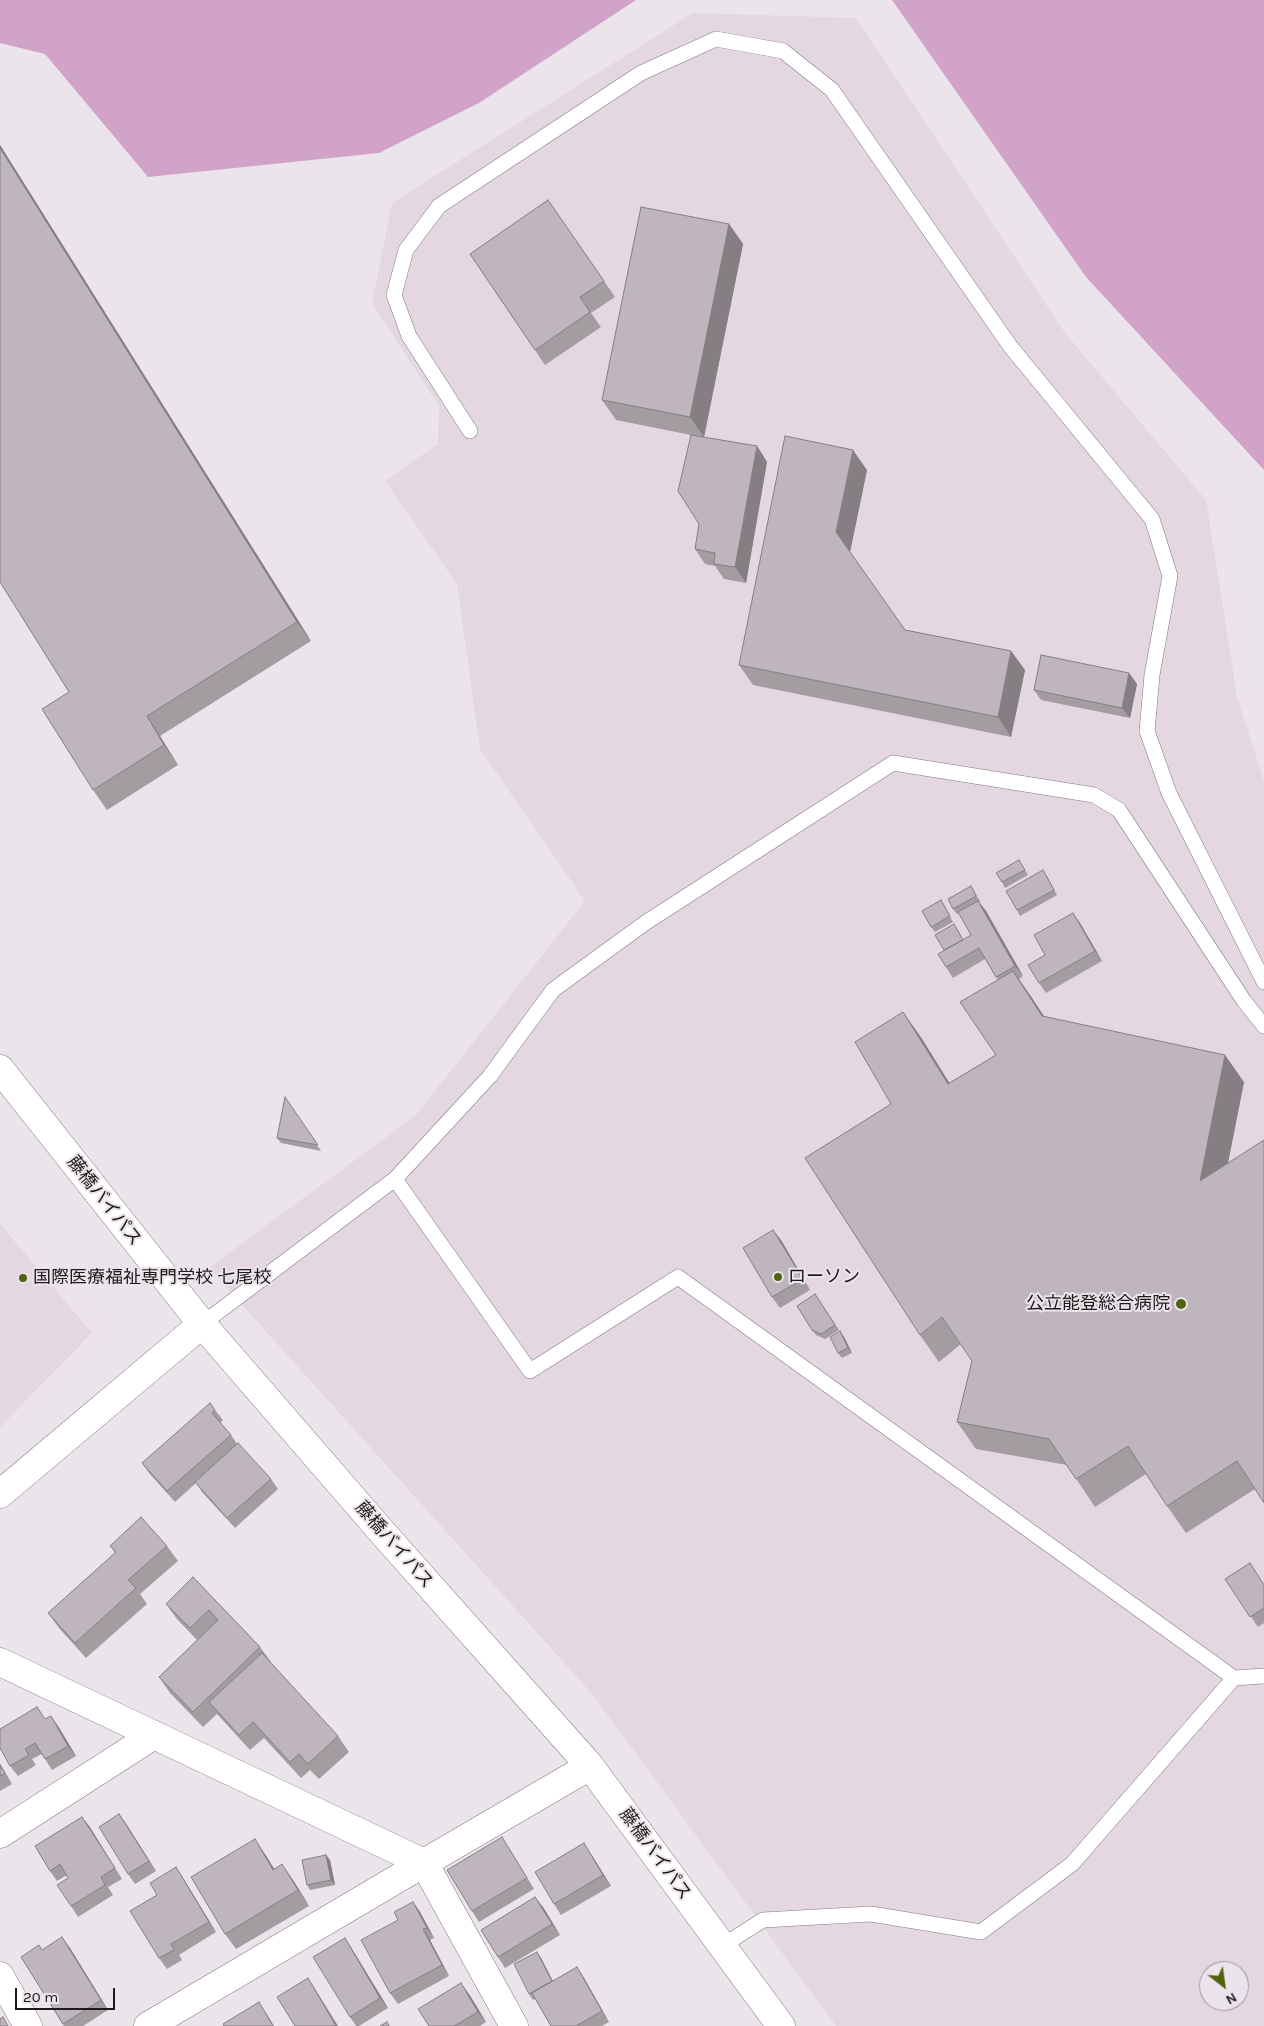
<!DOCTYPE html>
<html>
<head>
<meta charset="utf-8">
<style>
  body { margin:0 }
  #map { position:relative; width:1264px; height:2026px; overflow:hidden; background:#ebe4ea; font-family:Karla,sans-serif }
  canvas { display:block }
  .north { position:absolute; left:1199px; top:1961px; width:50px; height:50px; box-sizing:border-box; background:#ebe4ea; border:1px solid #999398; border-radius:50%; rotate:150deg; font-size:14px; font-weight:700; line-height:20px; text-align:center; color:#1d1a1c }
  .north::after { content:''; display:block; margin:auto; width:18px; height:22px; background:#50640e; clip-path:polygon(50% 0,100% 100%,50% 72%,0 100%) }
  .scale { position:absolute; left:15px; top:1988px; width:100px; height:22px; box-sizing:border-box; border:2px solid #1d1a1c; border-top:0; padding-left:6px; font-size:15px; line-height:18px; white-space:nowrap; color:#1d1a1c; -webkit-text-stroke:4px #ebe4ea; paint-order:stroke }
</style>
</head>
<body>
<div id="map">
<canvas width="1264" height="2026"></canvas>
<div class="north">N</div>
<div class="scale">20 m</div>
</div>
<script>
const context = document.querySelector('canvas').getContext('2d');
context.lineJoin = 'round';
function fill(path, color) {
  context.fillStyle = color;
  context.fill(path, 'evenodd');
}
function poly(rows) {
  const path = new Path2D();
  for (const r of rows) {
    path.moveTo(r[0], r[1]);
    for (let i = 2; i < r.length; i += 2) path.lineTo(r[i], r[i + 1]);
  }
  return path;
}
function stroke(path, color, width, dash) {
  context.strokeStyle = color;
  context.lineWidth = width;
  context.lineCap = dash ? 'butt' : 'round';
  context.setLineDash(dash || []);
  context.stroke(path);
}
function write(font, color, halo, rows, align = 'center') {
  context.font = font + ' Karla,"Noto Sans JP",sans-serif';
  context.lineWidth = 4;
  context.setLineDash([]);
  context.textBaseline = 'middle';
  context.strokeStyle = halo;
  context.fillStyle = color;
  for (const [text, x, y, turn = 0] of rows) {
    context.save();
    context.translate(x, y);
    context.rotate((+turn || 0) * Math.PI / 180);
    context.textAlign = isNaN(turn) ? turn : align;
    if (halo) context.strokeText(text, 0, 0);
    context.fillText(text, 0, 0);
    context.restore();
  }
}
fill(poly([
  [693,13,856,18,1065,333,1206,500,1237,697,1264,781,1264,2026,836,2026,593,1695,209,1268,416,1115,585,901,480,749,457,584,385,481,438,444,439,406,372,303,392,203],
  [1209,1971,1239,1971,1239,2001,1209,2001],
  [0,1224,92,1333,0,1427]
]), '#e5d7e2');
fill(poly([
  [0,0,636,0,479,103,379,153,148,177,45,54,0,43],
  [892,0,1264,0,1264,470,1086,277]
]), '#d1a3c9');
const service = poly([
  [470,431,409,336,394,295,406,250,439,206,641,73,716,39,783,51,832,90,1010,346,1152,519,1170,576,1152,675,1147,731,1169,793,1264,982],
  [395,1179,530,1371,678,1277,1234,1678,1264,1676],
  [202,1324,395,1179,490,1076,553,990,645,923,893,763,1094,795,1119,810,1244,1001,1264,1026],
  [722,1946,763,1920,871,1914,981,1932,1072,1864,1234,1678]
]);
const minor = poly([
  [0,1494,202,1324],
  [0,1834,154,1735],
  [0,1976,28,2026],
  [148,2026,424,1863,514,2026]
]);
const tertiary = poly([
  [0,1662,424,1863,590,1766]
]);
const trunk = poly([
  [0,1069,202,1324,382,1532,590,1766,781,2026]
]);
stroke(service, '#817a7f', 16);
stroke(minor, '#817a7f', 29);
stroke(tertiary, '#817a7f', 29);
stroke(trunk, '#817a7f', 29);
stroke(service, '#fff', 15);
stroke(minor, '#fff', 28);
stroke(tertiary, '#fff', 28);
stroke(trunk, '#fff', 28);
fill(poly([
  [0,145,311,641,160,736,178,765,107,810,93,790,69,692,0,582],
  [548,200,615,297,591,313,601,327,545,365,470,254],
  [729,224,743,244,704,437,757,446,767,462,746,583,724,579,715,566,705,564,695,549,699,524,691,435,616,420,602,400],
  [867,470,850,552,905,630,1011,651,1025,670,1011,737,753,685,739,665],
  [1129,673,1137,684,1130,718,1041,700,1034,690],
  [1019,860,1028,875,1005,888,1002,882],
  [1047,876,1057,895,1020,916,1017,910],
  [971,886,980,901,979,902,986,911,1023,976,1019,979,1044,1016,1244,1082,1228,1163,1255,1489,1186,1533,1167,1506,1146,1474,1095,1507,1067,1465,976,1449,957,1422,972,1361,961,1344,939,1362,920,1335,891,1104,903,1012,922,1039,949,1083,996,1055,998,980,985,959,953,978,946,967,944,950,958,930,963,940,971,935,959,913,957,914,953,909],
  [941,900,953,922,935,932,931,927],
  [1080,923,1102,961,1046,993,1039,983,1045,955],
  [285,1097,321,1151,281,1143,277,1138],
  [781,1240,810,1290,780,1308,772,1297],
  [815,1294,839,1330,825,1339,816,1335,812,1330],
  [844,1337,852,1353,842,1358,838,1353],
  [215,1410,223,1420,220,1423,231,1435,237,1444,271,1479,278,1489,235,1528,202,1492,196,1483,175,1502,149,1473,142,1463],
  [110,1546,167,1546,178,1561,140,1594,147,1604,86,1658,59,1628,48,1613,115,1553],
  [193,1577,260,1647,271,1662,270,1663,338,1736,349,1752,319,1779,310,1770,301,1778,264,1738,250,1750,217,1714,203,1727,170,1693,159,1677,197,1640,177,1619,166,1604],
  [1225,1579,1264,1584,1264,1623,1258,1627],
  [45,1719,58,1726,76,1756,52,1770,42,1754,32,1759,36,1765,18,1776,10,1766],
  [0,1764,12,1784,0,1791],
  [119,1814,156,1871,135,1884,128,1874],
  [82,1817,122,1879,108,1887,113,1895,78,1917,71,1906,68,1878,67,1875,57,1881,50,1871],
  [509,1848,534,1889,479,1922,472,1911],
  [265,1854,275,1870,293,1880,309,1906,236,1949,225,1934],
  [591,1854,611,1886,561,1915,554,1904],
  [326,1855,330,1860,335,1885,310,1890,307,1885],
  [176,1867,183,1878,216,1932,179,1955,182,1960,167,1969,159,1958,157,1895],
  [413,1902,420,1912,434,1938,430,1940,449,1976,398,2004,390,1993,398,1920],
  [543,1907,560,1935,505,1968,498,1957],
  [345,1938,352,1949,388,2008,359,2026,356,2026,350,2017],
  [70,1948,108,2010,83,2026,64,2026,21,1957,42,1950],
  [537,1952,541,1958,553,1981,577,1967,584,1978,609,2022,602,2026,551,2026,535,1999,533,2000,529,1994],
  [469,1994,486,2022,480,2026,429,2026]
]), '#a39da2');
fill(poly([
  [0,145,311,641,297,622,0,148],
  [729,224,743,244,704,437,690,417],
  [757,446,767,462,746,583,735,567],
  [853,450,867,470,850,552,836,532],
  [1011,651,1025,670,1011,737,998,717],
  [1129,673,1137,684,1130,718,1122,708],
  [147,716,160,736,178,765,164,745],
  [978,901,986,911,1023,976,1015,966],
  [1073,913,1080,923,1102,961,1095,951],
  [1013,971,1032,998,1061,1043,1042,1016],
  [903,1012,922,1039,967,1111,948,1084],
  [1225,1055,1244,1082,1219,1208,1200,1181],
  [773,1230,781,1240,810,1290,803,1279],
  [840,1331,844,1337,852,1353,848,1348],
  [51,1716,58,1726,76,1756,68,1746],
  [0,1764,12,1784,5,1773,0,1766],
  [119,1814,127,1825,156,1871,149,1861],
  [82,1817,90,1827,122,1879,115,1868],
  [255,1839,265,1854,284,1886,273,1870],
  [584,1843,591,1854,611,1886,603,1875],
  [326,1855,330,1860,335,1885,331,1880],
  [282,1864,293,1880,309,1906,298,1890],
  [176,1867,183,1878,216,1932,209,1922],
  [535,1897,543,1907,560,1935,552,1924],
  [413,1902,420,1912,434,1938,427,1928],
  [423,1929,430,1940,449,1976,442,1965],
  [62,1937,70,1948,108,2010,101,2000],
  [345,1938,352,1949,388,2008,380,1998],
  [537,1952,541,1958,556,1987,553,1982],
  [577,1967,584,1978,609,2022,602,2011],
  [308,1978,315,1989,338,2026,336,2026],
  [461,1983,469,1994,486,2022,478,2012],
  [259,2002,266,2013,274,2026,273,2026]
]), '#857f84');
const building = poly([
  [0,148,297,622,147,716,164,745,93,790,42,709,69,692,0,582,0,148],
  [548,200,604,281,580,297,590,312,535,350,470,254,548,200],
  [641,207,729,224,690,417,602,400,641,207],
  [691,435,757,446,735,567,714,564,715,553,695,549,699,524,678,491,691,435],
  [785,436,853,450,836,532,905,630,1011,651,998,717,739,665,785,436],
  [1041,655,1129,673,1122,708,1034,690,1041,655],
  [1019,860,1025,870,1002,882,996,873,1019,860],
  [1043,870,1054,890,1017,910,1006,891,1043,870],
  [971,886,976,896,953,909,948,899,971,886],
  [941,900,950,916,931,927,922,911,941,900],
  [978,901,1015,966,996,977,979,948,946,967,938,954,971,935,958,912,978,901],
  [1073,913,1095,951,1039,983,1028,965,1045,955,1034,935,1073,913],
  [954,924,963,940,944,950,935,935,954,924],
  [1013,971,1042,1016,1225,1055,1200,1181,1264,1140,1264,1503,1237,1461,1167,1506,1128,1446,1076,1479,1049,1439,957,1422,972,1361,942,1317,920,1335,805,1158,891,1104,855,1042,903,1012,948,1084,996,1055,960,1002,1013,971],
  [285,1097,318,1145,277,1138,285,1097],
  [773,1230,803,1279,772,1297,743,1248,773,1230],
  [815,1294,835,1325,821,1334,812,1330,797,1306,815,1294],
  [840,1331,848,1348,838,1353,830,1337,840,1331],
  [210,1403,215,1410,212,1413,231,1435,167,1491,142,1463,210,1403],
  [238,1443,271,1479,227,1518,195,1482,238,1443],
  [141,1517,167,1546,128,1580,136,1588,75,1643,48,1613,116,1552,110,1546,141,1517],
  [1250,1563,1264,1585,1264,1608,1250,1617,1225,1579,1250,1563],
  [193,1577,260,1647,193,1712,159,1677,218,1620,209,1610,190,1628,166,1604,193,1577],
  [262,1653,338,1736,308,1764,299,1754,290,1762,253,1722,239,1735,209,1702,262,1653],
  [37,1707,45,1719,51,1716,68,1746,45,1759,35,1743,25,1749,29,1755,10,1766,0,1748,0,1729,37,1707],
  [0,1766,5,1773,0,1776,0,1766],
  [119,1814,149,1861,128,1874,99,1827,119,1814],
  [82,1817,115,1868,101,1877,105,1885,71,1906,57,1885,68,1878,60,1864,50,1871,35,1846,82,1817],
  [502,1837,527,1878,472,1911,447,1870,502,1837],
  [255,1839,273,1870,282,1864,298,1890,225,1934,191,1877,255,1839],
  [584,1843,603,1875,554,1904,535,1872,584,1843],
  [326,1855,331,1880,307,1885,302,1860,326,1855],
  [176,1867,209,1922,171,1944,174,1950,159,1958,130,1911,157,1895,150,1883,176,1867],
  [535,1897,552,1924,498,1957,481,1930,535,1897],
  [413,1902,427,1928,423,1929,442,1965,390,1993,361,1940,398,1920,394,1912,413,1902],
  [62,1937,101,2000,63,2024,21,1957,39,1945,42,1950,62,1937],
  [345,1938,380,1998,350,2017,313,1957,345,1938],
  [537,1952,552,1981,529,1994,514,1964,537,1952],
  [577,1967,602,2011,576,2026,551,2026,532,1993,577,1967],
  [308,1978,336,2026,295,2026,277,1997,308,1978],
  [461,1983,478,2012,454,2026,429,2026,418,2009,461,1983],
  [259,2002,273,2026,224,2026,223,2024,259,2002],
  [3,2017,8,2026,0,2026,0,2019,3,2017],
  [387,2022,389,2026,380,2026,387,2022]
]);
fill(building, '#beb6bc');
stroke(building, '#857f84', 1);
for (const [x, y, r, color] of [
  [778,1277,5,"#50640e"],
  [23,1278,5,"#50640e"],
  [1181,1304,6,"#50640e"]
]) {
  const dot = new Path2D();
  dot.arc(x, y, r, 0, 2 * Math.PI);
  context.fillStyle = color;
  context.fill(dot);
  stroke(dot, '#ebe4ea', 2);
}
write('18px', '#1d1a1c', '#ebe4ea', [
  ["藤橋バイパス",104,1201,52],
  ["藤橋バイパス",394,1545,49],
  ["藤橋バイパス",655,1854,54]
]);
write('18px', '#1d1a1c', '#ebe4ea', [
  ["ローソン",788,1277],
  ["国際医療福祉専門学校 七尾校",33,1278],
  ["公立能登総合病院",1170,1304,"right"]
], 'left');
</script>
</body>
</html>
